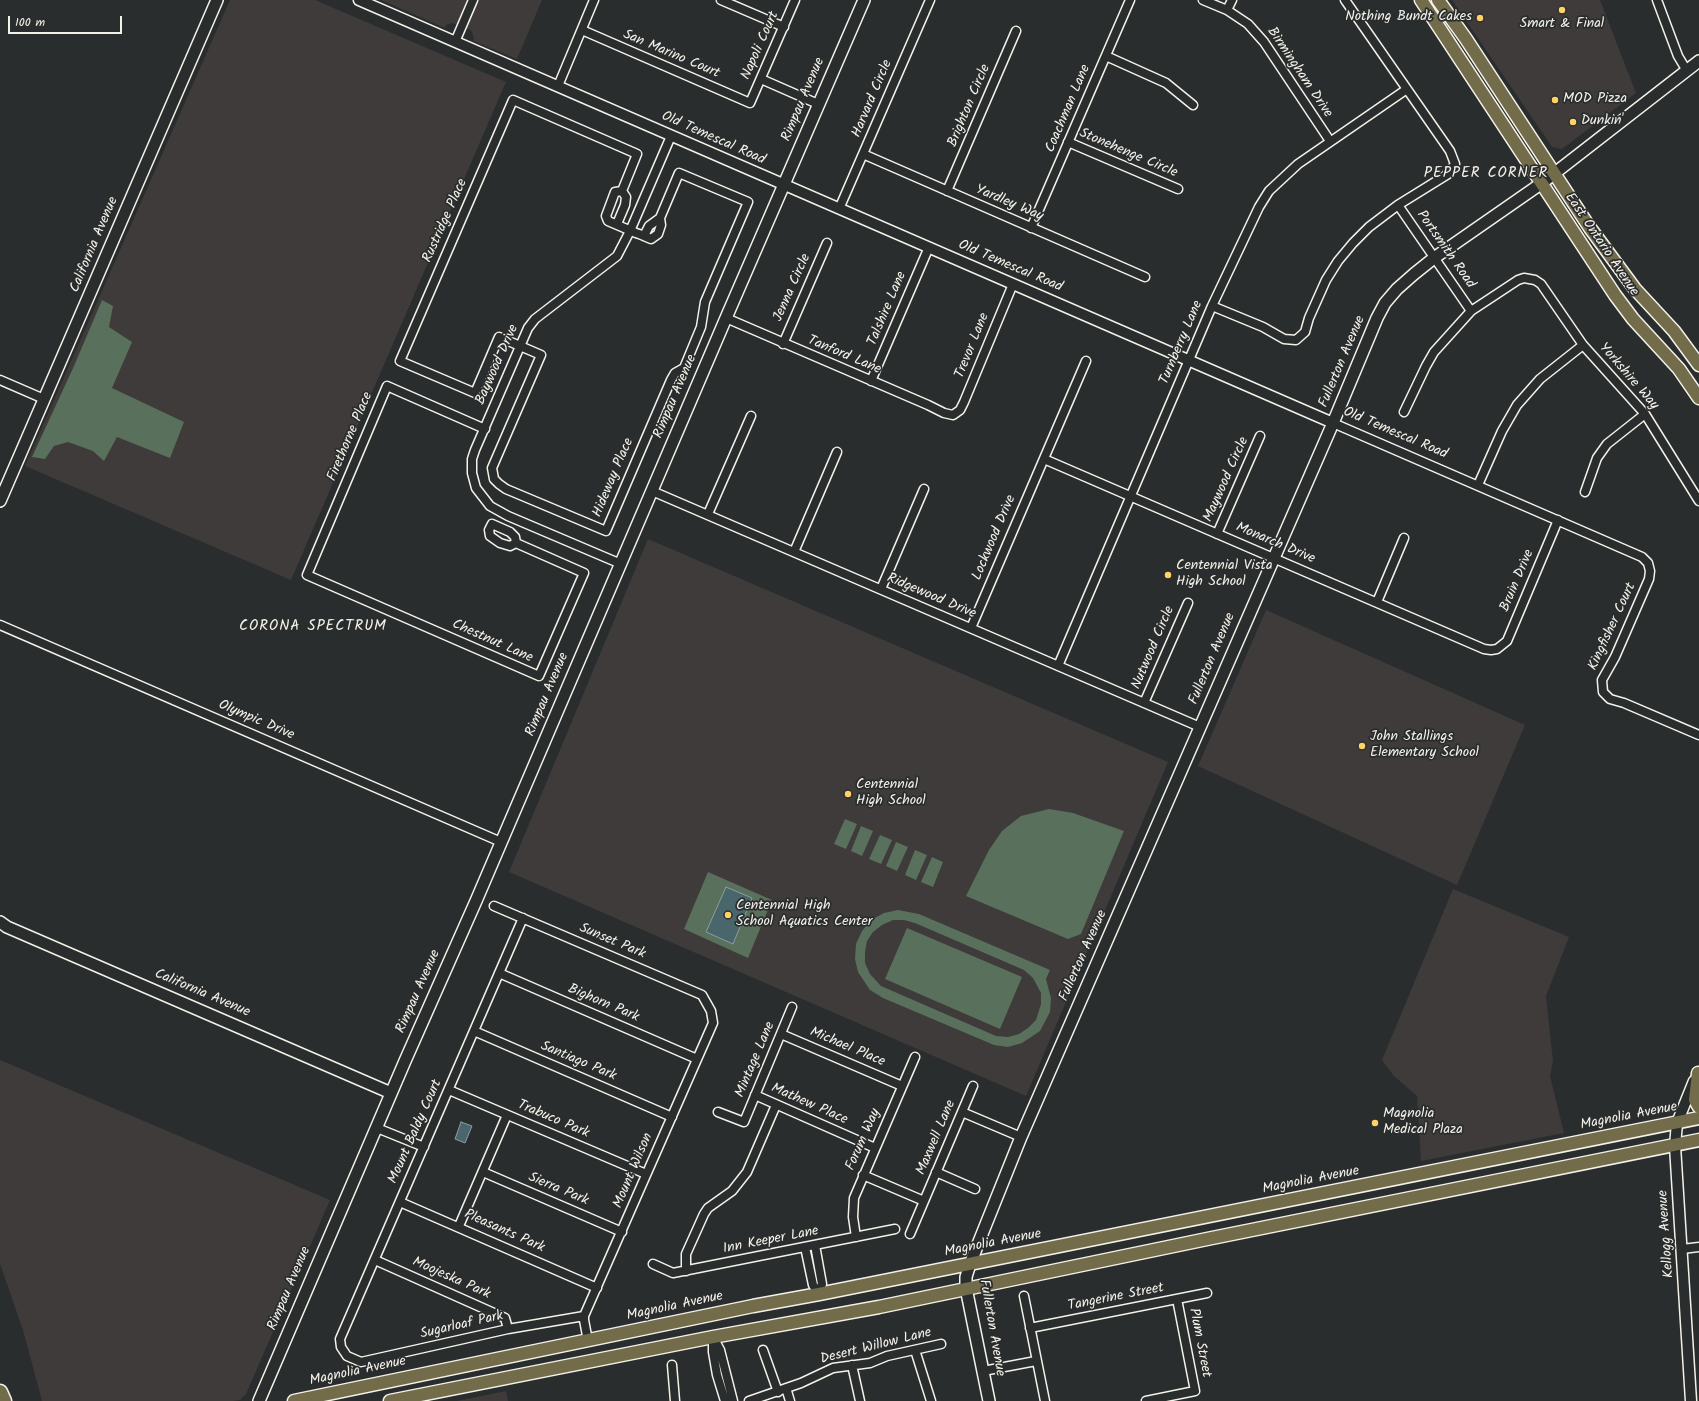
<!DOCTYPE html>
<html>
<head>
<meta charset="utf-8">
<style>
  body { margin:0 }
  #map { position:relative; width:1699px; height:1401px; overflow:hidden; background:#2a2d2e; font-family:Kalam,sans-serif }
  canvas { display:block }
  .scale { position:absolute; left:8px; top:16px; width:114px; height:18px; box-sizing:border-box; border:2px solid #f4f1e8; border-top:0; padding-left:5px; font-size:12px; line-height:14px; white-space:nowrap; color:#f4f1e8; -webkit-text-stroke:3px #2a2d2e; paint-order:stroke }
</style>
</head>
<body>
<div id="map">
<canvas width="1699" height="1401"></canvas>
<div class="scale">100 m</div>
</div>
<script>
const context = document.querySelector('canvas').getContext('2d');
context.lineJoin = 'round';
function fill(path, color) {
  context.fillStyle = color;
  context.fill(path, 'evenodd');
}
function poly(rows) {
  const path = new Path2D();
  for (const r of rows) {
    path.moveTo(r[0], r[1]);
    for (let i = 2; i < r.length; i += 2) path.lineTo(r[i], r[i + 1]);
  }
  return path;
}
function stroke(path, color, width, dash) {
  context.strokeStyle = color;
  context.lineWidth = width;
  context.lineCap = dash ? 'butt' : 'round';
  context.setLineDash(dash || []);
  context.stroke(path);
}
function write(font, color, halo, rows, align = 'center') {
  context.font = font + ' Kalam,sans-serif';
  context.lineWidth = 3.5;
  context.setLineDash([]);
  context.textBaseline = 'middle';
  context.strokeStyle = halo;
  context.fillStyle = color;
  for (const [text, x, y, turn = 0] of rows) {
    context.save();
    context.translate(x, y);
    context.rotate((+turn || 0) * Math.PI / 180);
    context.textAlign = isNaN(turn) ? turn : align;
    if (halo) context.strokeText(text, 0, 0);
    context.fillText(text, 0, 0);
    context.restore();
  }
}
fill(poly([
  [230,0,315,0,506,82,291,580,25,466],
  [381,0,542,0,517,59,473,41,474,38,471,30,452,23,446,25,445,28],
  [1452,0,1600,0,1636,93,1562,149,1552,147],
  [648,539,1168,762,1026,1096,509,872],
  [1266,610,1525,725,1457,885,1198,766],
  [1453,889,1569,937,1546,996,1553,1061,1550,1076,1564,1133,1421,1161,1417,1096,1394,1076,1382,1060],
  [0,1060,330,1200,246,1394,240,1400,233,1401,42,1401,23,1330,0,1264],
  [506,1391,508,1401,457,1401]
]), '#3e3b3a');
fill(poly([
  [102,300,113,306,109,327,132,342,112,388,184,422,170,458,117,437,104,461,93,451,68,442,54,446,45,459,32,457,74,366],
  [1049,809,1073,813,1124,831,1081,934,1068,939,966,896,989,850,1002,831,1021,816],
  [845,819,857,824,846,849,834,844],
  [861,826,873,831,862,856,851,851],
  [880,835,892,840,881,864,869,859],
  [896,842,908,847,897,871,886,866],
  [915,850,927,855,916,880,905,875],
  [932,857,943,862,933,887,921,882],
  [708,872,772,900,748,958,684,929],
  [898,910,919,914,1050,970,1046,979,1051,998,1050,1012,1040,1031,1022,1043,1008,1047,994,1045,883,998,870,990,858,972,855,959,856,944,862,931,871,920,884,913],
  [893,920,904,920,915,923,1024,970,1033,978,1041,993,1041,1004,1036,1020,1028,1028,1019,1034,1008,1037,996,1036,881,986,870,974,865,963,865,952,867,941,873,932,882,925],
  [907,928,1022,977,1000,1029,885,979]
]), '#59705c');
const water = poly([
  [726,887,752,898,733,944,706,932,726,887],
  [461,1122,472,1126,465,1143,455,1139,461,1122]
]);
fill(water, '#48666b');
stroke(water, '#8d9e9d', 1);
const minor = poly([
  [721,0,784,27],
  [1203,0,1227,10,1248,24,1264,42,1330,141],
  [1657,0,1678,56,1687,71],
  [1227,10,1232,0],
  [582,30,750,103,795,0],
  [455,42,473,0],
  [1106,56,1166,83,1193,105],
  [761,79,818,104],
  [558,86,594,0],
  [1068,142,1178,189],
  [863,154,1145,277],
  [622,191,637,154,513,100,400,361,475,393,499,337,541,355,492,468,494,479,499,484,506,489,606,531,671,380,675,373,684,368,701,327,705,302,748,202,679,173,660,218],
  [947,191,1016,31],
  [1398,205,1471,311],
  [839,209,930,0],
  [617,224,625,205,626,197,622,191,615,192,606,216,608,221,636,233,639,234,644,236,651,239,658,234,661,225,660,218,649,226,644,236],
  [1031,228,1130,0],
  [1212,306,1263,327,1284,339,1296,340,1305,332,1309,318,1326,280,1338,261,1353,243,1369,227,1398,205,1448,174,1455,164,1450,151,1345,0],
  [726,318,928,405,944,413,953,415,960,410,964,402,1013,284],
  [783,344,827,243],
  [0,380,44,399],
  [871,381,929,247],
  [1404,412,1426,366,1434,352,1471,311,1518,280,1524,278,1535,280,1541,284,1583,345,1645,414,1699,501],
  [1333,423,1642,557,1648,563,1650,571,1649,579,1615,657,1602,680,1603,692,1610,699,1624,703,1699,735],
  [485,429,387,386,307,575,539,676,584,573,516,543,510,546,500,543,490,536,489,530,492,524,510,532,515,537,516,543],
  [1044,459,1484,649,1491,650,1497,649,1507,641,1558,520],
  [1478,485,1502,431,1517,405,1540,379,1583,345],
  [652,491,1200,727],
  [1585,492,1597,458,1607,444,1645,414],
  [708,514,751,416],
  [1217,534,1260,436],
  [794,552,837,452],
  [621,564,508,516,490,506,476,488,472,473,472,459,475,450,528,328,535,319,617,256,630,231,671,136],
  [881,589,924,489],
  [1377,602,1404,538],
  [0,625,501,842],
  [971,628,1086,361],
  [1058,666,1212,306,1259,207,1269,191,1298,164,1407,89],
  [1144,703,1188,603],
  [494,906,702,995,711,1011,713,1023,584,1316,584,1320,588,1341],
  [523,918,340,1339,341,1347,347,1356,361,1362,508,1329,584,1316],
  [499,973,697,1059],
  [474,1031,672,1117],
  [781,1034,902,1086],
  [449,1090,646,1174],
  [755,1095,875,1148],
  [718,1112,744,1122,792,1007],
  [962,1112,1021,1137],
  [377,1128,424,1147],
  [483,1172,622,1232],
  [936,1172,975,1189],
  [863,1175,924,1201],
  [400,1202,597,1288],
  [459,1226,507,1115],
  [910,1234,973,1086],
  [856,1237,853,1217,854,1198,915,1057],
  [815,1245,822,1284,819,1294],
  [805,1247,813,1285,819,1294],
  [1682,1249,1699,1247],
  [375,1260,505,1318,508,1329],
  [653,1264,673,1273,895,1229],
  [686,1271,686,1254,704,1214,708,1208,732,1191,747,1172,776,1105],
  [1024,1296,1045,1401],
  [1030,1328,1207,1293],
  [713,1337,720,1350,733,1401],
  [713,1337,713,1352,717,1375,725,1401],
  [763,1350,778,1392],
  [915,1350,931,1401],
  [672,1365,675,1401],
  [852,1365,860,1401],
  [983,1371,1036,1361],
  [786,1388,790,1401],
  [749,1401,801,1383,833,1368,870,1363,887,1356,941,1344],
  [1146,1401,1195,1391,1177,1299]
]);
const tertiary = poly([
  [359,0,1333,423],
  [1691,1401,1675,1146,1677,1123,1694,1081]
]);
const secondary = poly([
  [0,501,217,0],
  [0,922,7,927,391,1093],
  [259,1401,405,1061,476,901,726,318,864,0],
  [989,1401,966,1288,966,1277,970,1264,1021,1137,1333,423,1377,318,1385,303,1397,289,1414,274,1434,258,1542,183,1699,61]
]);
const primary = poly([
  [1421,0,1615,295,1633,319,1679,369,1699,398],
  [1438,0,1466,39,1590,228,1635,289,1674,331,1699,365],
  [1698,1073,1695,1100,1699,1107],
  [294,1401,753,1306,819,1294,1699,1118],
  [390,1401,713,1337,879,1307,1212,1238,1699,1140]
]);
const motorway = poly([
  [0,1392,4,1401]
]);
stroke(minor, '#f4f1e8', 11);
stroke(tertiary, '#f4f1e8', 13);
stroke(secondary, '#f4f1e8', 14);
stroke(primary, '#f4f1e8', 15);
stroke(motorway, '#f4f1e8', 17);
stroke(minor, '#2a2d2e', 8);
stroke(tertiary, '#2a2d2e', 10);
stroke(secondary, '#2a2d2e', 11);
stroke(primary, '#726c4b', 12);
stroke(motorway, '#726c4b', 14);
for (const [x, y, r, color] of [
  [1562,10,4,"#ffd166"],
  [1480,18,4,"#ffd166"],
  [1555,100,4,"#ffd166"],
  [1573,122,4,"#ffd166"],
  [1168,575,4,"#ffd166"],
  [1362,746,4,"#ffd166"],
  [848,794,4,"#ffd166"],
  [728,915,4,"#ffd166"],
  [1375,1123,4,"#ffd166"]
]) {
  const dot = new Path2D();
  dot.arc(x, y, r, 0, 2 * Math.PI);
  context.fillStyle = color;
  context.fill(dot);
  stroke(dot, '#2a2d2e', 1.5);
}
write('14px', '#f4f1e8', '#2a2d2e', [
  ["Nothing Bundt Cakes",1472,18,"right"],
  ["Smart & Final",1562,25,"center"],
  ["MOD Pizza",1563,100],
  ["Dunkin'",1581,122],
  ["Centennial Vista",1176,567],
  ["High School",1176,583],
  ["John Stallings",1370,738],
  ["Elementary School",1370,754],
  ["Centennial",856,786],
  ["High School",856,802],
  ["Centennial High",736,907],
  ["School Aquatics Center",736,923],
  ["Magnolia",1383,1115],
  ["Medical Plaza",1383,1131]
], 'left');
write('14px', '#f4f1e8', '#2a2d2e', [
  ["Napoli Court",761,46,-66],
  ["San Marino Court",671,55,23],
  ["Birmingham Drive",1299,73,56],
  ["Harvard Circle",873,99,-67],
  ["Rimpau Avenue",804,100,-67],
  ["Brighton Circle",970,106,-67],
  ["Coachman Lane",1069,109,-67],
  ["Old Temescal Road",713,139,24],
  ["Stonehenge Circle",1128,154,23],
  ["Yardley Way",1009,204,23],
  ["Rustridge Place",446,221,-66],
  ["California Avenue",95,245,-67],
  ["East Ontario Avenue",1601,245,56],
  ["Portsmith Road",1445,250,55],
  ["Old Temescal Road",1010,267,23],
  ["Jenna Circle",793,288,-66],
  ["Talshire Lane",888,309,-67],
  ["Turnberry Lane",1182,343,-67],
  ["Trevor Lane",973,346,-68],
  ["Tanford Lane",844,356,23],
  ["Fullerton Avenue",1343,362,-67],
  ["Baywood Drive",498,365,-66],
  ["Yorkshire Way",1628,377,49],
  ["Rimpau Avenue",676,397,-67],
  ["Old Temescal Road",1395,434,23],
  ["Firethorne Place",351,437,-67],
  ["Hideway Place",614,478,-67],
  ["Maywood Circle",1227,480,-66],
  ["Lockwood Drive",995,538,-67],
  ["Monarch Drive",1275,544,23],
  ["Bruin Drive",1518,581,-67],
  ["Ridgewood Drive",931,597,23],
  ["Kingfisher Court",1613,627,-65],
  ["Chestnut Lane",492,642,24],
  ["Nutwood Circle",1154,648,-67],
  ["Fullerton Avenue",1213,659,-67],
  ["Rimpau Avenue",548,695,-67],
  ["Olympic Drive",256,721,23],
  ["Sunset Park",612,942,23],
  ["Fullerton Avenue",1084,956,-66],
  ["Rimpau Avenue",419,992,-66],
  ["California Avenue",202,994,23],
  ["Bighorn Park",603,1004,23],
  ["Michael Place",847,1048,23],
  ["Mintage Lane",756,1060,-67],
  ["Santiago Park",578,1062,23],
  ["Mathew Place",809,1105,24],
  ["Magnolia Avenue",1629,1117,-11],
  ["Trabuco Park",553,1120,23],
  ["Mount Baldy Court",416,1132,-66],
  ["Maxwell Lane",937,1138,-67],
  ["Forum Way",864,1140,-66],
  ["Mount Wilson",634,1171,-67],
  ["Magnolia Avenue",1311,1181,-11],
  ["Sierra Park",558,1190,23],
  ["Pleasants Park",504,1232,24],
  ["Kellogg Avenue",1667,1234,-94],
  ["Inn Keeper Lane",771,1241,-11],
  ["Magnolia Avenue",993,1244,-11],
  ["Moojeska Park",451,1279,24],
  ["Rimpau Avenue",290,1289,-67],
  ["Tangerine Street",1116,1298,-11],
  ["Magnolia Avenue",675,1307,-12],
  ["Sugarloaf Park",462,1326,-13],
  ["Fullerton Avenue",991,1328,80],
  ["Plum Street",1199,1343,79],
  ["Desert Willow Lane",876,1347,-14],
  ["Magnolia Avenue",358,1372,-12]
]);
context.letterSpacing = '1px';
write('15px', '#f4f1e8', '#2a2d2e', [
  ["PEPPER CORNER",1486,174],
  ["CORONA SPECTRUM",313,627]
]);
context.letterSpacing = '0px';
</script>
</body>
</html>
